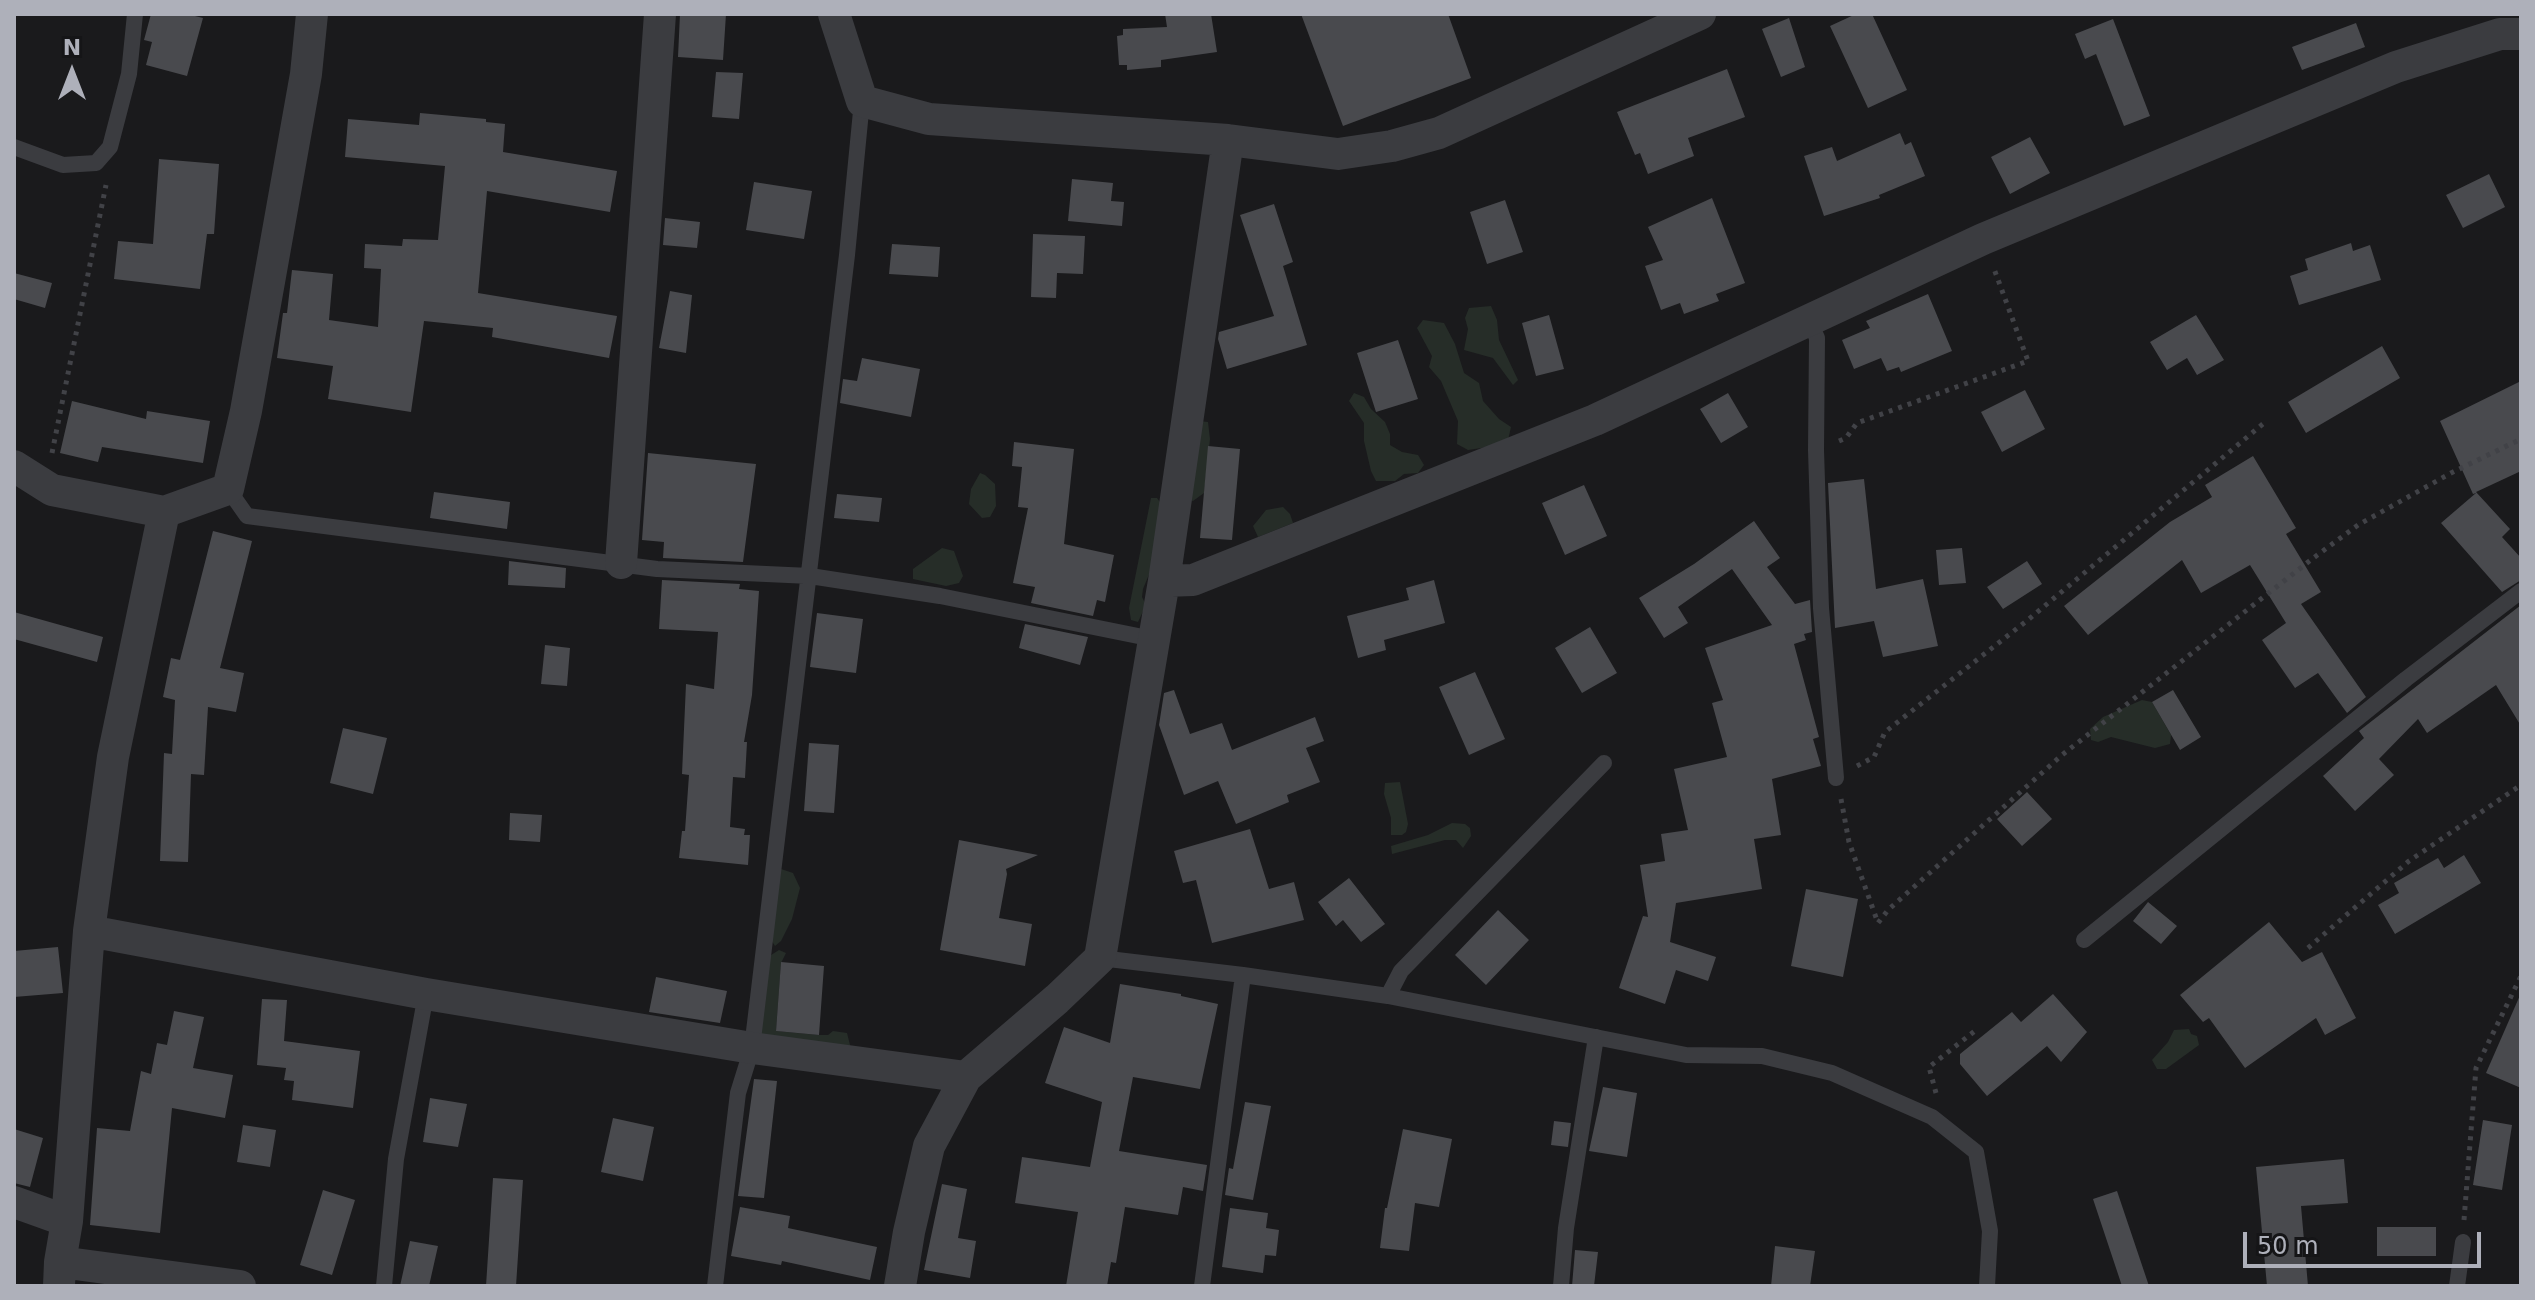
<!DOCTYPE html>
<html>
<head>
<meta charset="utf-8">
<style>
  body { margin:0 }
  #map { position:relative; width:2535px; height:1300px; overflow:hidden; background:#1a1a1c; font-family:"DejaVu Sans",sans-serif }
  canvas { display:block }
  .frame { position:absolute; inset:0; border:16px solid #aeb0ba; pointer-events:none }
  .north { position:absolute; left:32px; top:32px; width:80px; height:80px; -webkit-text-stroke:6px #151517; paint-order:stroke; rotate:0deg; font-size:22px; font-weight:700; line-height:32px; text-align:center; color:#aeb0ba }
  .north::after { content:''; display:block; margin:auto; width:28px; height:36px; background:#aeb0ba; clip-path:polygon(50% 0,100% 100%,50% 72%,0 100%) }
  .scale { position:absolute; left:2243px; top:1232px; width:238px; height:36px; box-sizing:border-box; border:4px solid #aeb0ba; border-top:0; padding-left:10px; font-size:24px; line-height:28px; white-space:nowrap; color:#aeb0ba; -webkit-text-stroke:6px #151517; paint-order:stroke }
</style>
</head>
<body>
<div id="map">
<canvas width="2535" height="1300"></canvas>
<div class="frame"></div>
<div class="north">N</div>
<div class="scale">50 m</div>
</div>
<script>
const context = document.querySelector('canvas').getContext('2d');
context.lineJoin = 'round';
function fill(path, color) {
  context.fillStyle = color;
  context.fill(path, 'evenodd');
}
function poly(rows) {
  const path = new Path2D();
  for (const r of rows) {
    path.moveTo(r[0], r[1]);
    for (let i = 2; i < r.length; i += 2) path.lineTo(r[i], r[i + 1]);
  }
  return path;
}
function stroke(path, color, width, dash) {
  context.strokeStyle = color;
  context.lineWidth = width;
  context.lineCap = dash ? 'butt' : 'round';
  context.setLineDash(dash || []);
  context.stroke(path);
}
fill(poly([
  [1491,306,1497,320,1499,340,1518,380,1513,385,1493,358,1464,350,1468,329,1465,318,1469,308],
  [1423,320,1444,323,1455,344,1464,373,1479,383,1483,401,1499,419,1511,427,1508,440,1494,446,1468,450,1457,444,1458,421,1441,381,1429,367,1432,356,1417,328],
  [1354,393,1364,397,1371,409,1385,422,1390,434,1390,445,1402,452,1418,455,1424,465,1418,473,1404,474,1395,481,1376,481,1371,471,1364,441,1364,423,1349,401],
  [1199,421,1208,422,1210,439,1204,493,1193,501,1187,499],
  [980,473,985,475,995,484,996,506,990,517,982,518,969,504,971,489],
  [1151,498,1157,498,1162,505,1150,572,1143,589,1142,597,1146,605,1138,622,1131,620,1129,608],
  [1283,507,1290,514,1293,523,1258,537,1253,526,1258,520,1266,510],
  [942,548,954,551,963,576,959,583,946,586,913,579,913,569],
  [2142,700,2152,702,2171,735,2170,744,2155,748,2111,737,2098,742,2091,740,2090,729,2103,717],
  [1400,782,1408,824,1406,832,1402,835,1391,835,1391,818,1384,794,1385,783],
  [1452,823,1465,824,1470,828,1471,836,1463,848,1456,840,1445,840,1392,854,1391,846,1428,835],
  [781,869,793,873,800,888,792,919,781,941,775,946,770,938],
  [779,950,786,953,781,963,776,1031,819,1035,828,1035,833,1031,847,1033,851,1049,759,1043,768,957],
  [2189,1029,2191,1034,2197,1036,2199,1045,2166,1069,2157,1069,2152,1060,2168,1042,2174,1030]
]), '#262d28');
fill(poly([
  [151,14,187,14,203,18,187,76,146,65,152,42,144,40],
  [680,14,726,14,723,60,678,57],
  [1165,14,1211,14,1217,52,1161,60,1161,67,1127,70,1127,65,1119,65,1117,36,1123,35,1123,29,1167,27],
  [1301,14,1448,14,1471,78,1343,126],
  [1856,14,1872,14,1907,90,1868,108,1830,26],
  [1789,18,1805,67,1781,77,1762,29],
  [2113,19,2150,116,2124,126,2096,54,2085,59,2075,34],
  [2356,23,2365,47,2302,70,2292,47],
  [1727,69,1745,117,1688,138,1694,156,1648,174,1640,153,1635,155,1617,112],
  [716,72,743,73,739,119,712,117],
  [420,113,486,119,486,122,505,124,503,152,617,171,610,212,487,191,478,293,617,316,609,358,492,337,493,328,424,321,411,412,328,399,333,366,277,358,283,313,287,313,292,270,333,274,329,320,378,327,381,269,364,268,365,244,402,246,403,239,438,240,445,166,345,157,348,119,419,125],
  [1900,133,1905,145,1911,142,1925,176,1879,195,1880,198,1824,216,1804,156,1832,147,1837,161],
  [2030,137,2050,173,2010,194,1991,157],
  [159,159,219,164,214,234,207,234,200,289,114,279,118,241,153,244],
  [2489,174,2505,207,2463,228,2446,195],
  [1072,179,1113,183,1111,201,1124,202,1122,226,1068,221],
  [754,182,812,191,804,239,746,230],
  [1712,198,1745,283,1716,294,1719,301,1684,314,1680,303,1661,310,1645,266,1663,260,1648,227],
  [1505,200,1523,252,1487,264,1470,212],
  [1274,204,1293,262,1283,266,1307,345,1227,369,1218,339,1219,332,1274,316,1240,215],
  [665,218,700,222,697,248,663,245],
  [1033,234,1085,236,1083,274,1057,273,1056,298,1031,297],
  [2351,243,2353,251,2370,245,2381,280,2299,305,2290,276,2308,270,2305,259],
  [892,244,940,247,938,277,889,274],
  [14,273,52,283,45,308,14,299],
  [670,291,692,295,686,353,659,348],
  [1928,294,1952,351,1901,372,1899,367,1887,371,1881,358,1854,369,1842,340,1870,328,1866,321],
  [1549,315,1564,369,1536,376,1522,323],
  [2196,315,2224,360,2197,375,2187,358,2167,370,2150,342],
  [1398,340,1418,399,1376,412,1357,353],
  [2382,346,2400,378,2306,433,2288,402],
  [862,358,920,369,911,417,840,403,843,379,857,381],
  [2521,381,2521,471,2476,492,2510,529,2502,537,2521,558,2521,580,2502,592,2441,523,2476,493,2473,494,2440,421],
  [2025,390,2045,429,2002,452,1981,412],
  [1728,393,1748,427,1721,443,1700,409],
  [72,401,146,419,147,411,210,421,203,463,102,447,98,462,60,453],
  [1014,442,1074,449,1064,544,1114,555,1105,602,1097,600,1093,616,1031,603,1035,587,1013,583,1028,508,1018,507,1022,467,1012,466],
  [1208,446,1240,449,1232,540,1200,538],
  [648,453,756,464,743,562,663,558,664,542,642,540],
  [2253,456,2296,528,2286,534,2321,592,2301,604,2366,697,2347,713,2318,673,2295,688,2262,640,2286,623,2250,565,2201,593,2182,560,2088,635,2064,606,2170,522,2212,497,2205,485],
  [1864,479,1876,589,1923,579,1938,646,1883,657,1874,621,1835,628,1828,483],
  [1584,485,1607,536,1565,555,1542,503],
  [434,492,510,502,507,529,430,518],
  [837,494,882,498,879,522,834,518],
  [1754,521,1780,558,1767,567,1795,604,1810,600,1812,632,1804,634,1806,640,1794,644,1819,737,1813,739,1821,766,1772,779,1781,835,1754,839,1762,889,1676,903,1670,942,1716,957,1708,981,1676,970,1665,1004,1619,988,1643,916,1648,917,1640,865,1665,861,1661,834,1688,830,1674,769,1727,757,1712,703,1723,700,1705,648,1772,625,1732,569,1678,607,1688,623,1664,638,1639,598,1694,564],
  [213,531,252,541,220,668,244,673,236,712,208,707,204,775,191,774,188,862,160,861,164,753,172,754,175,700,163,697,171,658,180,660],
  [1962,548,1966,583,1939,585,1936,550],
  [509,561,566,568,565,588,508,585],
  [2027,561,2042,584,2003,609,1987,587],
  [662,580,740,584,739,589,759,591,752,695,744,742,747,742,745,778,733,777,730,827,745,829,744,835,750,835,748,865,679,858,682,831,685,831,689,775,682,774,686,684,714,689,718,632,659,629],
  [1434,580,1445,623,1384,640,1386,650,1358,658,1347,616,1409,600,1406,588],
  [2521,605,2521,726,2496,685,2427,733,2418,719,2379,759,2394,775,2355,811,2323,776,2364,738,2359,731],
  [14,612,103,637,97,662,14,639],
  [817,613,863,619,856,673,810,667],
  [1025,624,1088,637,1080,665,1019,648],
  [1590,627,1617,673,1582,693,1555,648],
  [545,645,570,648,567,686,541,684],
  [1475,672,1505,739,1469,755,1439,687],
  [1174,690,1190,734,1222,723,1232,750,1315,717,1324,741,1306,748,1320,782,1287,795,1289,802,1236,824,1218,781,1184,795,1159,725,1164,693],
  [2173,690,2201,737,2180,750,2152,702],
  [343,728,387,738,373,794,330,783],
  [809,743,839,745,834,813,804,811],
  [2027,792,2052,819,2022,846,1997,819],
  [510,813,542,815,540,842,509,840],
  [1250,829,1269,889,1294,882,1304,920,1212,943,1196,880,1183,883,1174,851],
  [959,840,1038,855,1006,869,1007,874,999,918,1032,924,1025,966,940,950],
  [2464,855,2481,883,2395,934,2378,905,2399,893,2394,883,2438,858,2444,868],
  [1349,878,1385,924,1361,942,1343,920,1336,926,1318,902],
  [1806,889,1858,899,1843,977,1791,966],
  [2148,902,2177,926,2161,944,2133,921],
  [1498,910,1529,940,1486,985,1455,955],
  [2269,922,2302,962,2322,952,2356,1018,2325,1035,2316,1018,2245,1068,2209,1018,2203,1022,2180,995],
  [58,947,63,993,14,997,14,951],
  [781,962,824,966,819,1035,776,1031],
  [656,977,727,991,720,1023,649,1012],
  [1120,984,1181,994,1181,996,1218,1004,1200,1089,1133,1077,1119,1151,1207,1165,1203,1191,1183,1187,1178,1215,1125,1207,1116,1263,1111,1262,1107,1286,1066,1286,1078,1212,1015,1203,1022,1157,1090,1167,1102,1102,1045,1083,1064,1027,1110,1043],
  [2521,993,2521,1088,2486,1073],
  [2053,994,2087,1032,2061,1062,2047,1046,1987,1096,1960,1064,1960,1054,2012,1012,2021,1022],
  [262,999,287,1000,284,1041,360,1051,353,1108,292,1100,294,1081,284,1080,286,1068,257,1065],
  [174,1011,204,1017,193,1068,233,1075,225,1118,172,1108,160,1233,90,1225,97,1128,130,1131,141,1071,151,1074,157,1043,167,1045],
  [754,1079,777,1081,764,1198,738,1196],
  [1603,1087,1637,1093,1627,1157,1589,1151],
  [430,1098,467,1104,458,1147,423,1142],
  [1245,1102,1271,1106,1253,1200,1225,1195,1229,1168,1233,1169],
  [613,1118,654,1127,643,1181,601,1172],
  [2483,1120,2512,1125,2502,1190,2473,1185],
  [1554,1121,1571,1123,1568,1147,1551,1145],
  [243,1125,276,1130,270,1167,237,1162],
  [14,1129,43,1138,30,1187,14,1183],
  [1403,1129,1452,1139,1439,1207,1415,1203,1409,1251,1380,1248,1385,1208,1387,1208],
  [2344,1159,2348,1203,2301,1206,2308,1286,2267,1286,2256,1167],
  [493,1178,523,1180,516,1286,486,1286],
  [942,1184,967,1189,958,1238,976,1241,970,1278,924,1270],
  [323,1190,355,1200,332,1275,300,1265],
  [2117,1191,2149,1286,2122,1286,2093,1199],
  [740,1207,790,1216,788,1228,877,1247,870,1280,782,1261,781,1265,731,1256],
  [1230,1208,1268,1213,1266,1228,1279,1230,1276,1256,1265,1255,1263,1273,1222,1267],
  [2377,1227,2436,1227,2436,1256,2377,1256],
  [410,1241,438,1246,429,1286,400,1286],
  [1775,1246,1815,1251,1810,1286,1771,1286],
  [1575,1250,1598,1252,1594,1286,1572,1286]
]), '#494a4e');
stroke(poly([
  [1839,441,1846,438,1857,423,2028,361,1993,266],
  [52,453,106,185],
  [1857,766,1874,757,1885,732,2029,619,2264,423],
  [1841,799,1849,842,1878,923,1888,910,2062,755,2312,559,2358,525,2451,473,2521,439],
  [2308,948,2409,861,2521,785],
  [1936,1093,1929,1067,1976,1030],
  [2464,1220,2476,1068,2521,976]
]), '#414247', 5, [4, 6]);
stroke(poly([
  [14,147,63,165,96,163,110,147,129,74,135,14],
  [1809,320,1817,338,1816,450,1821,608,1836,778],
  [228,489,247,516,657,569,810,576,940,596,1153,639],
  [2084,940,2406,679,2521,591],
  [1100,958,1243,975,1388,996,1686,1055,1762,1056,1832,1073,1932,1117,1976,1152,1990,1231,1987,1286],
  [1388,996,1401,971,1604,763],
  [384,1286,396,1159,426,994],
  [715,1286,738,1093,752,1048,847,255,862,101],
  [1202,1286,1243,975],
  [1561,1286,1566,1228,1596,1037],
  [2457,1286,2463,1242]
]), '#3b3c40', 16);
stroke(poly([
  [834,14,862,101,929,119,1228,140,1338,154,1392,146,1439,133,1700,14],
  [14,466,52,490,164,512],
  [621,563,660,14],
  [1164,581,1193,580,1595,420,1983,239,2396,67,2500,34,2521,34],
  [89,931,426,994,752,1048,966,1077],
  [14,1202,67,1221],
  [60,1262,240,1286],
  [59,1286,60,1262,67,1221,89,931,113,757,164,512,228,489,246,411,306,74,312,14],
  [900,1286,909,1232,929,1146,966,1077,1057,999,1100,958,1164,581,1228,140]
]), '#3b3c40', 32);
</script>
</body>
</html>
